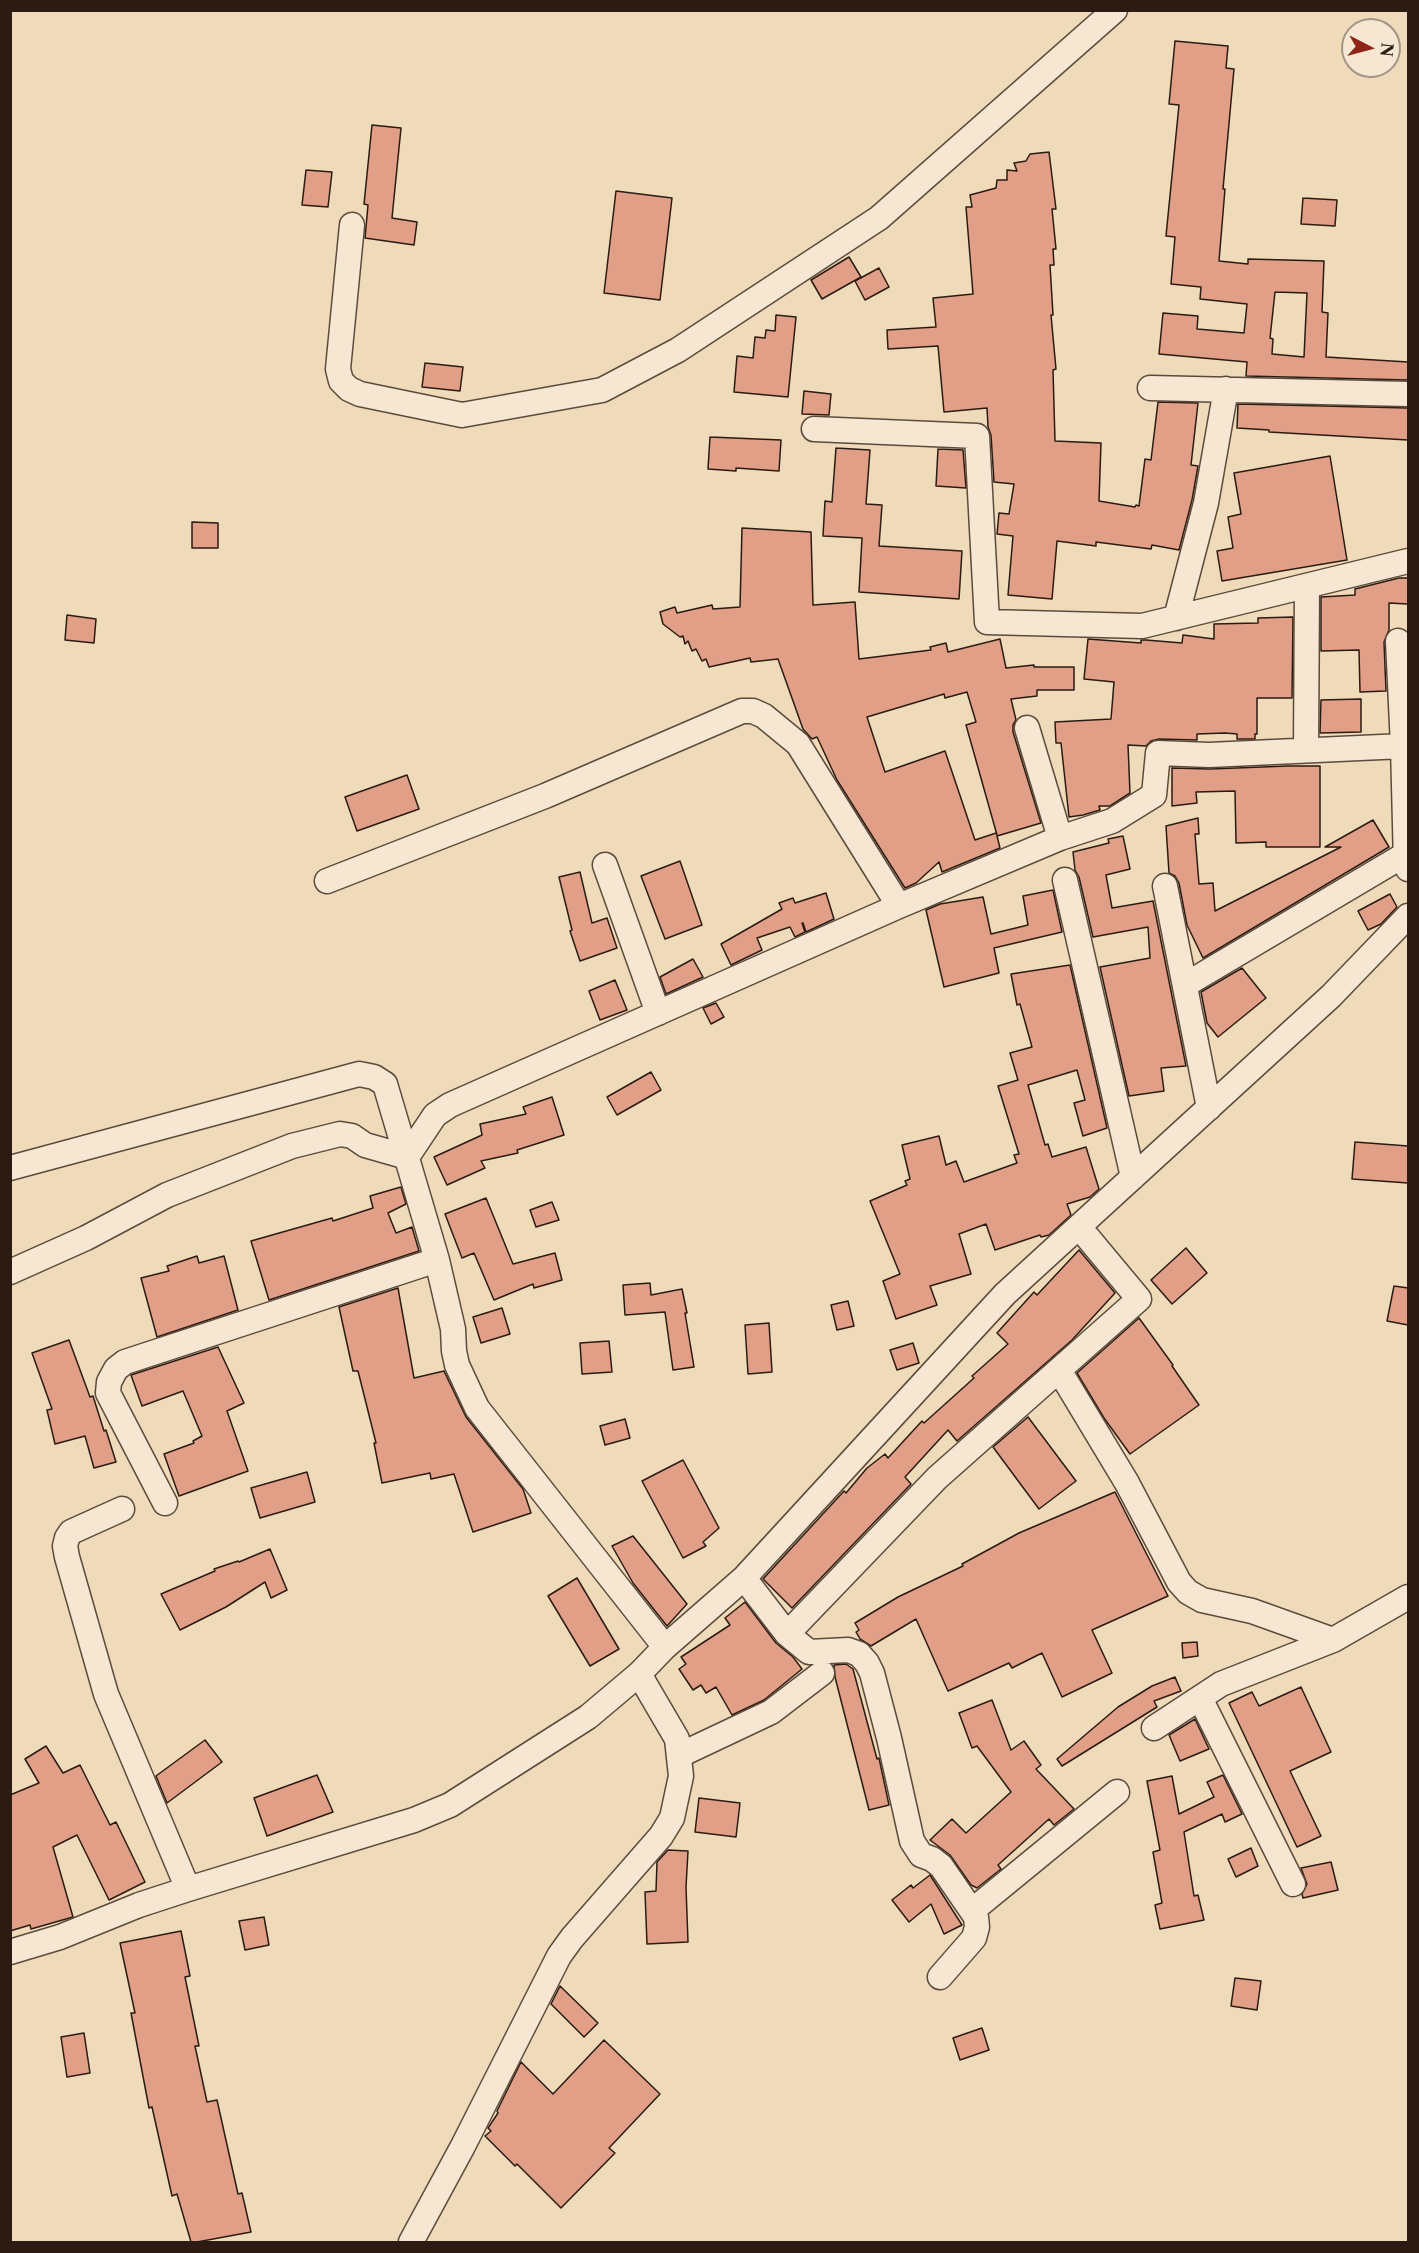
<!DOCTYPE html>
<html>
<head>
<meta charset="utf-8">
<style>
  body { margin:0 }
  #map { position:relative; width:1419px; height:2253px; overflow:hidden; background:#efdab9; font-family:"Libre Caslon Text",serif }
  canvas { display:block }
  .frame { position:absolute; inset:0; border:12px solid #2b1b12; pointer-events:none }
  .north { position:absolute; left:1341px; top:18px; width:60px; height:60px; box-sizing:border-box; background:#f5e7d2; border:2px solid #a49585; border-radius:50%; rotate:96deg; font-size:16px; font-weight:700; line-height:24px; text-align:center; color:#2b1b12 }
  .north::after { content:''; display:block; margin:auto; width:21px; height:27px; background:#8f2418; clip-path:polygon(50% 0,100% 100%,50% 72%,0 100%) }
</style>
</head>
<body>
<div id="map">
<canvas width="1419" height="2253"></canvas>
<div class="frame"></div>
<div class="north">N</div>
</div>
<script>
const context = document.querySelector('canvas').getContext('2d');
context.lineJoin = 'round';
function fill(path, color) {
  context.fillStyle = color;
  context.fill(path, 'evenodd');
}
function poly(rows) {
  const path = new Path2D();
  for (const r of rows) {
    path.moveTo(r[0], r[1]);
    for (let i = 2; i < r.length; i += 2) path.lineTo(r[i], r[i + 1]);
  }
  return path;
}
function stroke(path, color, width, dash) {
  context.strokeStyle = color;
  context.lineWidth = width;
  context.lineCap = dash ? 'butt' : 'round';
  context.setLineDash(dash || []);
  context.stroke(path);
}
const building = poly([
  [1175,41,1228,46,1226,68,1234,69,1223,189,1225,189,1219,261,1248,264,1248,259,1324,261,1322,312,1328,313,1326,357,1408,362,1408,380,1246,376,1247,362,1159,354,1163,313,1198,316,1197,329,1244,333,1247,304,1200,299,1201,287,1171,284,1175,237,1166,236,1179,105,1169,104,1175,41],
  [1275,292,1307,293,1304,357,1272,354,1273,339,1270,338,1275,292],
  [372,125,401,128,392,218,417,222,414,245,365,238,368,205,364,204,372,125],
  [1049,152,1056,209,1052,209,1056,249,1053,249,1054,265,1050,265,1053,315,1051,315,1056,369,1053,370,1055,441,1101,443,1099,501,1135,507,1136,505,1139,506,1145,459,1151,460,1158,402,1198,403,1191,465,1198,466,1192,500,1179,550,1152,545,1151,549,1096,542,1096,546,1057,541,1052,599,1008,595,1013,536,997,534,999,513,1009,514,1014,484,994,482,991,435,988,427,987,408,944,412,938,346,888,349,887,330,936,327,933,298,973,294,966,207,972,207,970,195,996,188,997,180,1007,180,1007,170,1017,171,1014,163,1026,161,1030,154,1049,152],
  [306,170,332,172,328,207,302,205,306,170],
  [616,191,672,198,660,300,604,293,616,191],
  [1303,198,1337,200,1335,226,1301,224,1303,198],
  [849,257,861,277,822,299,811,280,849,257],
  [879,268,889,287,865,300,855,281,879,268],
  [776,315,796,317,788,397,734,392,737,356,753,358,755,337,765,338,766,330,775,331,776,315],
  [425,363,463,367,460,391,422,387,425,363],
  [804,391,831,394,829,415,802,414,804,391],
  [1238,404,1408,408,1408,440,1269,432,1269,430,1237,428,1238,404],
  [710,437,781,440,779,471,736,468,736,471,708,469,710,437],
  [836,448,870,450,866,504,882,505,879,546,962,551,959,599,859,592,862,538,823,536,825,501,832,502,836,448],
  [938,449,963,450,966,488,936,486,938,449],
  [1330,456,1347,560,1222,581,1217,551,1233,548,1228,517,1241,514,1234,473,1330,456],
  [192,522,218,523,218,548,192,548,192,522],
  [742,528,811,532,813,605,855,602,859,659,931,650,930,647,946,643,948,652,1000,639,1006,668,1034,665,1034,667,1074,667,1074,690,1037,690,1037,696,1011,699,1016,720,1013,725,1013,732,1041,823,997,836,1000,848,942,872,939,862,916,883,905,888,837,780,817,737,812,739,803,729,778,659,751,662,750,658,709,667,706,659,702,661,696,649,692,651,688,641,685,644,683,636,680,637,663,624,660,612,675,607,677,613,712,605,713,609,740,607,742,528],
  [967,692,976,722,966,725,997,835,996,833,975,840,945,751,885,772,867,717,944,694,945,698,967,692],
  [1399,578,1408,578,1408,604,1389,603,1389,630,1384,642,1386,691,1360,692,1359,650,1321,651,1321,597,1355,595,1355,589,1399,578],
  [67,615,96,619,94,643,65,640,67,615],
  [1293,617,1292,698,1257,698,1257,734,1255,734,1255,739,1237,739,1237,734,1225,733,1197,734,1197,740,1159,739,1151,741,1146,746,1128,745,1130,793,1110,806,1099,806,1100,810,1083,815,1069,817,1061,743,1056,743,1055,722,1111,719,1114,682,1084,679,1088,639,1141,643,1141,640,1146,640,1182,643,1183,635,1214,639,1214,624,1258,623,1258,618,1293,617],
  [1361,699,1361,732,1320,733,1321,700,1361,699],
  [1288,766,1320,766,1320,847,1266,847,1266,842,1236,843,1235,791,1196,792,1197,803,1172,806,1172,768,1210,769,1288,766],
  [407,775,419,809,357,831,345,797,407,775],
  [1198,818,1199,834,1195,834,1199,884,1213,883,1215,911,1341,847,1325,847,1373,820,1389,847,1203,958,1187,925,1179,883,1175,876,1169,873,1166,826,1198,818],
  [1123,836,1130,869,1106,875,1112,908,1153,901,1186,1066,1161,1068,1164,1091,1129,1096,1100,967,1150,958,1148,927,1093,937,1079,877,1075,870,1073,852,1109,843,1108,839,1123,836],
  [680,861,702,925,665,939,641,876,680,861],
  [580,872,592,923,607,918,617,948,580,961,570,931,572,930,559,877,580,872],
  [1053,890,1062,932,994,948,999,973,944,987,926,910,940,904,983,897,991,934,1028,925,1023,896,1053,890],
  [826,893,834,919,806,932,803,923,802,923,805,932,795,937,790,927,757,938,762,950,731,965,721,944,782,909,779,903,793,898,795,903,826,893],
  [1390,894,1397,907,1381,924,1368,930,1358,911,1390,894],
  [693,959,703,977,666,994,660,977,693,959],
  [1070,965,1107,1128,1083,1136,1074,1103,1085,1100,1077,1070,1028,1085,1045,1145,1048,1144,1052,1157,1086,1147,1099,1189,1090,1197,1067,1204,1071,1215,1049,1235,1041,1237,1040,1235,995,1250,986,1224,959,1234,971,1274,930,1286,937,1305,896,1319,883,1281,900,1274,870,1201,907,1185,905,1181,910,1179,902,1145,939,1136,946,1165,956,1161,964,1182,1017,1163,1014,1155,1019,1154,998,1086,1018,1080,1010,1053,1032,1047,1020,1004,1017,1005,1011,974,1070,965],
  [1242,968,1266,998,1218,1037,1207,1023,1201,992,1242,968],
  [615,980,627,1010,600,1020,589,991,615,980],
  [716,1003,724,1017,711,1024,703,1008,716,1003],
  [651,1072,661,1090,617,1115,607,1097,651,1072],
  [552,1097,564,1135,517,1150,518,1153,481,1161,485,1168,447,1185,434,1157,482,1135,480,1124,526,1114,523,1107,552,1097],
  [1355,1142,1408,1146,1408,1183,1352,1179,1355,1142],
  [401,1187,406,1204,388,1213,396,1233,412,1227,419,1251,269,1300,251,1241,332,1218,333,1221,373,1208,370,1196,401,1187],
  [486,1198,513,1264,555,1253,562,1280,534,1288,533,1284,494,1300,474,1253,462,1258,445,1214,486,1198],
  [552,1202,559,1220,536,1227,530,1210,552,1202],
  [1186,1248,1207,1273,1172,1304,1151,1280,1186,1248],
  [1079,1250,1115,1293,1072,1340,957,1441,948,1430,905,1477,911,1484,792,1608,763,1579,844,1491,846,1493,867,1468,885,1454,888,1458,922,1421,924,1423,974,1378,972,1376,1008,1344,997,1333,1034,1292,1037,1295,1079,1250],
  [197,1256,199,1263,224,1256,238,1310,157,1337,141,1278,169,1271,167,1266,197,1256],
  [650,1283,651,1295,682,1289,687,1313,685,1313,694,1367,673,1370,665,1312,625,1315,623,1285,650,1283],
  [1394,1286,1408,1288,1408,1325,1387,1321,1394,1286],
  [398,1288,414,1378,444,1371,466,1417,523,1489,531,1513,473,1532,454,1474,431,1479,430,1473,382,1483,374,1443,376,1443,358,1371,353,1371,339,1307,398,1288],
  [848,1301,854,1326,837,1330,831,1305,848,1301],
  [502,1308,510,1334,481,1343,473,1317,502,1308],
  [1139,1318,1173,1365,1172,1366,1199,1405,1130,1454,1104,1418,1077,1373,1139,1318],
  [769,1323,772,1372,748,1374,745,1325,769,1323],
  [69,1340,90,1397,93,1396,104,1431,106,1430,116,1462,94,1468,85,1436,55,1444,47,1410,52,1409,32,1353,69,1340],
  [609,1341,612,1372,582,1374,580,1343,609,1341],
  [913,1343,919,1363,897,1370,890,1350,913,1343],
  [218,1347,244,1403,227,1411,248,1471,179,1496,164,1454,194,1443,193,1441,202,1436,183,1391,142,1406,131,1375,218,1347],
  [1028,1417,1076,1481,1039,1509,993,1447,1028,1417],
  [625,1419,630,1438,605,1445,600,1426,625,1419],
  [683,1460,719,1528,703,1542,706,1546,683,1558,642,1481,683,1460],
  [307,1472,315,1502,260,1518,251,1488,307,1472],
  [1115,1492,1168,1596,1092,1630,1112,1673,1062,1697,1042,1653,1012,1668,1009,1663,948,1691,916,1619,871,1646,860,1639,856,1632,859,1630,855,1623,898,1597,963,1566,962,1564,1019,1533,1115,1492],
  [633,1536,687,1604,667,1626,633,1583,612,1546,633,1536],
  [270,1549,287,1590,271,1598,265,1582,226,1607,180,1630,161,1594,215,1571,214,1569,238,1561,239,1562,270,1549],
  [577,1578,619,1649,590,1666,548,1596,577,1578],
  [745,1602,776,1643,793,1657,802,1669,764,1700,732,1715,716,1687,706,1693,701,1685,693,1690,679,1669,686,1664,681,1657,730,1625,725,1618,745,1602],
  [1197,1642,1198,1656,1183,1658,1182,1643,1197,1642],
  [846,1664,853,1669,877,1759,879,1758,889,1805,869,1810,835,1677,834,1665,846,1664],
  [1175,1677,1181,1691,1154,1701,1157,1707,1062,1766,1057,1759,1118,1707,1152,1686,1175,1677],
  [1301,1687,1331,1752,1290,1771,1321,1836,1297,1847,1229,1703,1252,1692,1259,1706,1301,1687],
  [992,1700,1011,1750,1024,1741,1041,1765,1036,1769,1074,1809,1054,1825,1049,1819,998,1865,1001,1869,977,1888,971,1885,950,1855,930,1840,952,1819,966,1833,1011,1792,977,1746,972,1748,959,1713,992,1700],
  [1195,1719,1209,1749,1180,1761,1169,1735,1195,1719],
  [205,1740,222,1762,167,1803,156,1776,205,1740],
  [46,1746,63,1773,80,1765,110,1825,116,1822,145,1882,109,1900,77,1835,53,1847,73,1917,31,1929,30,1925,10,1931,10,1795,39,1783,25,1759,46,1746],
  [317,1775,333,1812,267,1836,254,1798,317,1775],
  [1223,1775,1242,1814,1225,1822,1222,1814,1184,1832,1194,1896,1198,1895,1204,1920,1160,1929,1155,1905,1162,1903,1153,1852,1160,1850,1147,1781,1172,1776,1179,1814,1214,1797,1207,1782,1223,1775],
  [699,1798,740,1803,736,1837,695,1832,699,1798],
  [1251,1848,1258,1866,1236,1877,1228,1859,1251,1848],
  [668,1850,688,1851,686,1887,688,1942,647,1944,645,1892,656,1891,657,1862,668,1850],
  [1331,1862,1338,1890,1303,1898,1302,1894,1307,1884,1301,1868,1331,1862],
  [930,1875,962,1925,944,1934,931,1904,909,1922,892,1900,911,1885,913,1888,930,1875],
  [264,1917,269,1945,245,1950,239,1921,264,1917],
  [181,1931,190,1976,185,1977,199,2046,195,2046,207,2102,217,2100,238,2194,242,2193,251,2232,197,2242,191,2242,177,2194,172,2196,152,2107,149,2108,131,2013,135,2013,120,1943,181,1931],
  [1235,1978,1261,1981,1257,2010,1231,2006,1235,1978],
  [560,1986,598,2023,584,2037,551,2004,560,1986],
  [982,2028,989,2050,960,2060,953,2038,982,2028],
  [84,2033,90,2073,67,2077,61,2037,84,2033],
  [604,2040,660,2094,609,2148,615,2153,561,2208,517,2164,515,2166,485,2136,491,2131,488,2128,498,2113,497,2111,521,2062,553,2094,604,2040]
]);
fill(building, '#e09f86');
stroke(building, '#2b1b12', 1.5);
const minor = poly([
  [352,225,338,369,341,381,349,389,360,394,462,415,602,390,678,350,879,218,1115,10],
  [1150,388,1408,394],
  [814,429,977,436,987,622,1142,626,1408,561],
  [1176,618,1206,503,1226,389],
  [1398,641,1403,746],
  [1306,750,1307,586],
  [1060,838,1112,821,1154,795,1158,753,1209,755,1403,746,1406,864,1408,869],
  [605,865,658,1013],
  [1065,880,1133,1177],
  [327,881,545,796,742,711,753,711,764,716,798,744,899,906],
  [1165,886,1209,1108],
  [1185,985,1406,854],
  [407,1157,435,1115,450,1105,899,906,1060,838,1027,728],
  [10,1168,359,1074,374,1077,385,1084,437,1260,453,1329,454,1351,457,1365,477,1408,665,1647],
  [10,1272,86,1238,167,1195,292,1146,340,1134,352,1136,365,1145,407,1157],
  [1059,1370,1127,1483,1179,1582,1188,1592,1202,1600,1252,1611,1333,1640],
  [165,1503,108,1393,109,1382,116,1369,125,1362,437,1260],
  [122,1509,71,1532,67,1538,65,1546,67,1557,106,1694,188,1889],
  [744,1578,787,1634,937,1478,1139,1299,1079,1227],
  [787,1634,809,1652,848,1650,859,1654,867,1663,872,1673,889,1738,912,1841,921,1855,932,1859,941,1866,976,1917,977,1927,974,1938,940,1977],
  [1200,1698,1293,1884],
  [1154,1728,1221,1684,1333,1640,1408,1597],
  [680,1755,771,1712,822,1673],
  [973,1910,1117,1792],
  [10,1952,60,1937,139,1905,188,1889,414,1820,450,1805,588,1717,639,1674,665,1647,744,1578,1005,1294,1331,996,1408,916],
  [411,2242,463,2146,559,1956,572,1938,661,1836,672,1818,681,1776,677,1739,639,1674]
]);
stroke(minor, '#5c4b3c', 27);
stroke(minor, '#f5e7d2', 24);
</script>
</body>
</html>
